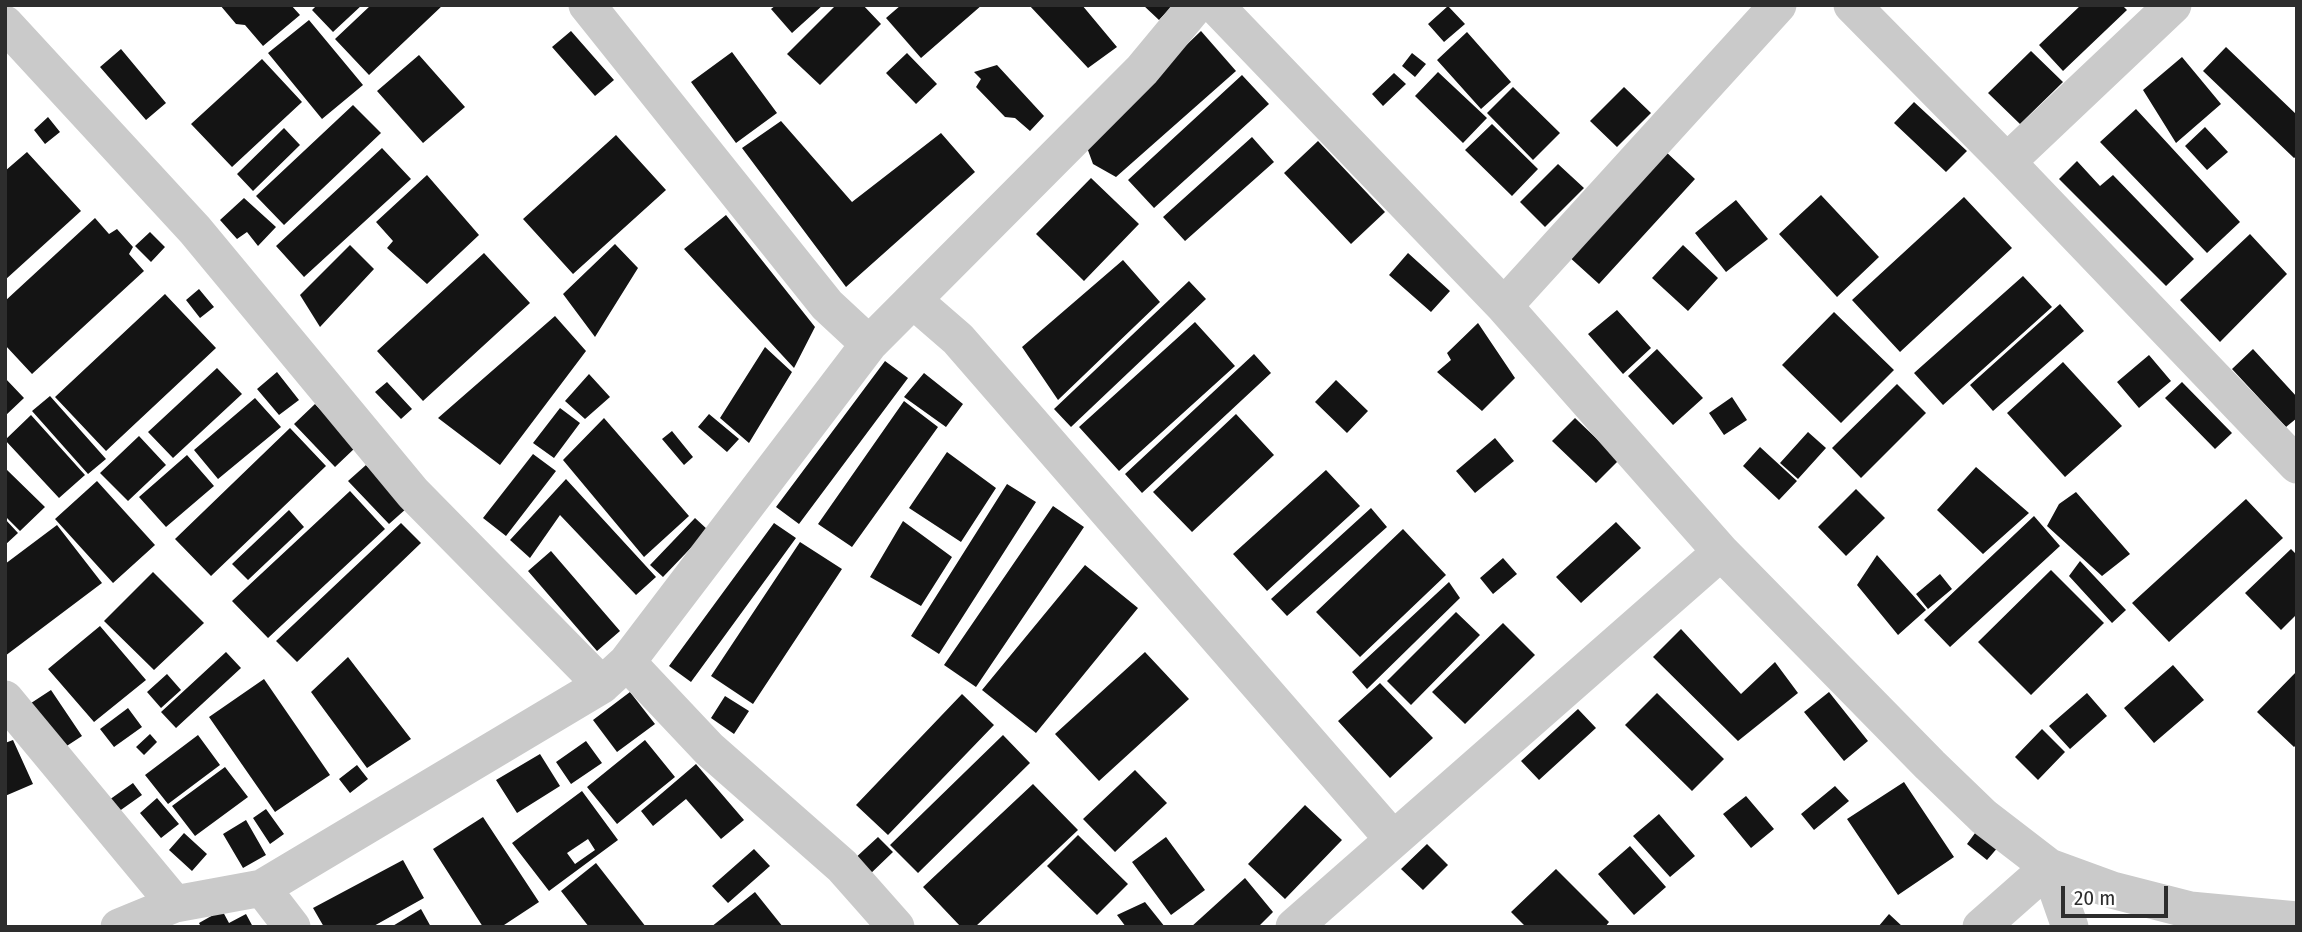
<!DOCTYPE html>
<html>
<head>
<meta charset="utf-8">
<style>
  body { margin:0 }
  #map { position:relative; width:2302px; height:932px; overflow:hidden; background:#fff; font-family:"Fira Sans Condensed",sans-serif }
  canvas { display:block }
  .frame { position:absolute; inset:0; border:7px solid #2d2d2d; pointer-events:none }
  .scale { position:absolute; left:2061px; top:886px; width:107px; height:32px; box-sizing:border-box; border:4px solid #2d2d2d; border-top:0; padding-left:9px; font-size:21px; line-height:24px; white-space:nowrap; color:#2d2d2d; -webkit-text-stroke:5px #fff; paint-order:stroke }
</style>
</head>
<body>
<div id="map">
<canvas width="2302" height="932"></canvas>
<div class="frame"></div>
<div class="scale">20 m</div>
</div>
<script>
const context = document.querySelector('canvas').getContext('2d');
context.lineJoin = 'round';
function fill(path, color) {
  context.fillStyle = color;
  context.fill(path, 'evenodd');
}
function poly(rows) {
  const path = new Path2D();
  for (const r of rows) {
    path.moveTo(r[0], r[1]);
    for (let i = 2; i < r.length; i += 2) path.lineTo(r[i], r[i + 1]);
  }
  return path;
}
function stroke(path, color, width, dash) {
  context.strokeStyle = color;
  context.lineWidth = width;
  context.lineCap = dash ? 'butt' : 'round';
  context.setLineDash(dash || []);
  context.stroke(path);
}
fill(poly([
  [220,5,291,5,300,15,263,46,245,25,236,24],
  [317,5,362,5,333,32,312,10],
  [371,5,443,5,369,75,335,39],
  [776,5,823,5,792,33,771,9],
  [836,5,863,5,881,24,820,85,787,54],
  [901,5,982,5,921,58,886,18],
  [1029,5,1082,5,1117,47,1088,68],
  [1143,5,1173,5,1159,20],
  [2081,5,2122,5,2127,10,2063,71,2039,45],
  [1448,6,1465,24,1444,42,1428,24],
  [309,20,363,85,322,119,268,53],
  [571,31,614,80,595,96,552,47],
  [1201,31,1236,71,1116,177,1093,164,1085,142],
  [1467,32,1511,82,1481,109,1437,60],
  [2226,47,2297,115,2297,156,2294,158,2203,71],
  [121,49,166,103,146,120,100,67],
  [2031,51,2063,82,2020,124,1988,93],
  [732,52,777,113,736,143,691,82],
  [907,53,937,84,916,104,886,73],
  [1412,53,1426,64,1415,77,1402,66],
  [419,55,465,107,423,143,377,91],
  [2182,57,2221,104,2176,143,2143,90],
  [262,59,302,102,232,167,191,124],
  [997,65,1044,116,1030,131,1015,118,1005,117,976,87,981,79,974,72],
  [1438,72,1487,118,1463,143,1415,96],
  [1394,73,1406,84,1383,106,1372,94],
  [1242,75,1269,104,1154,208,1128,180],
  [1513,87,1560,133,1533,160,1487,113],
  [1624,87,1651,113,1617,147,1590,121],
  [1914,102,1967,151,1946,172,1894,123],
  [353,105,381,133,284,225,256,196],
  [2136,109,2240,222,2207,253,2100,142],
  [48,117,60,132,45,144,34,130],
  [781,121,852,202,941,133,975,172,846,287,742,148],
  [1492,124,1538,169,1512,196,1465,150],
  [2205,127,2228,152,2207,170,2185,146],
  [284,128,300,145,253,191,237,174],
  [616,135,666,190,573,274,523,219],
  [1252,137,1274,162,1185,241,1163,217],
  [1318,141,1385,212,1351,244,1284,173],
  [382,148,411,179,304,277,276,246],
  [1664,150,1695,179,1599,284,1567,255],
  [27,152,81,211,5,280,5,171],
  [2077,161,2100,186,2113,175,2194,259,2166,286,2059,179],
  [1558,164,1584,188,1545,227,1520,202],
  [427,175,479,235,427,284,387,248,393,241,376,222],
  [1091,178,1139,224,1084,281,1036,234],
  [1821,195,1879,257,1837,297,1779,234],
  [1964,197,2012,248,1900,352,1852,300],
  [244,198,276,227,258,246,247,232,237,239,220,220],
  [1736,200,1768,239,1726,272,1695,233],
  [726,215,815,327,794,368,684,249],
  [95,218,109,234,117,229,133,247,129,254,144,271,32,374,5,345,5,301],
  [150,232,165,247,151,262,135,246],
  [2250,234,2287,274,2220,342,2180,300],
  [615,244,638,268,595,337,563,294],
  [350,245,374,269,320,327,300,295],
  [1683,245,1718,278,1688,311,1652,278],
  [484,253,530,303,423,401,377,351],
  [1408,253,1450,291,1431,312,1389,275],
  [1123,260,1160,302,1058,400,1022,347],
  [2023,276,2052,307,1943,405,1914,373],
  [1189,281,1206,299,1071,427,1054,409],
  [199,289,214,307,200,318,186,300],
  [165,294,216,348,106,451,55,397],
  [2060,304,2084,331,1993,411,1970,385],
  [1617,310,1651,348,1623,374,1588,334],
  [1834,312,1894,370,1841,423,1782,365],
  [555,316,586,351,500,465,438,418],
  [1195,322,1235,366,1119,471,1079,427],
  [1478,323,1515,378,1482,411,1437,372,1451,360,1447,353],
  [765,347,792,372,749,443,720,418],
  [1657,349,1703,398,1673,425,1628,376],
  [2253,349,2297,397,2297,418,2286,427,2232,369],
  [1254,354,1271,373,1142,493,1125,474],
  [2149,355,2171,381,2139,408,2117,382],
  [885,361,908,378,799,524,776,507],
  [2063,362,2122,426,2065,477,2007,413],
  [217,368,242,394,173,458,148,432],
  [277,372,299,400,279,415,257,389],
  [924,373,963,404,946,427,904,397],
  [589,374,610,397,585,419,565,401],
  [5,378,24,398,5,416],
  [1336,380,1368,411,1347,433,1315,402],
  [387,382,412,409,401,419,375,392],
  [2182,382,2232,433,2215,449,2165,398],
  [1897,384,1926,413,1861,478,1832,448],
  [50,396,106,459,88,474,32,411],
  [1732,397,1747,420,1724,435,1709,413],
  [255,398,281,427,218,479,194,450],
  [904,401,938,427,852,547,818,524],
  [315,404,356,447,335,467,294,424],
  [560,408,580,423,554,458,533,443],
  [709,414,739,439,727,452,698,427],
  [1236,414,1274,455,1192,532,1153,492],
  [31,415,85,475,59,498,5,440],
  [604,418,689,516,644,557,563,460],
  [1575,418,1619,460,1596,483,1552,441],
  [290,428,326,466,211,576,175,539],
  [672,431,693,457,684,465,662,439],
  [1808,432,1826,448,1798,479,1780,463],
  [139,436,166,465,128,501,100,473],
  [1495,438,1514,461,1475,493,1456,471],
  [1760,447,1797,481,1779,500,1743,466],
  [947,452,996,488,961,542,909,508],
  [533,454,556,471,506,536,483,518],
  [187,455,214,486,166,527,139,497],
  [366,465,407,508,389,524,348,481],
  [1976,467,2029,513,1983,554,1937,510],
  [5,468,45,507,20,531,5,516],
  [1326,470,1360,506,1267,591,1233,554],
  [566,479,656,577,636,595,560,515,530,558,510,540],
  [97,481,155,545,113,583,55,519],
  [1007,484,1036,502,939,654,911,636],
  [1856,489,1885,518,1846,556,1818,527],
  [350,491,385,529,268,638,232,601],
  [2076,492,2130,554,2102,576,2047,526,2059,504],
  [2246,499,2283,538,2169,642,2132,603],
  [1053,506,1084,527,976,687,944,665],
  [1371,508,1387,527,1287,616,1271,599],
  [289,510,304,527,248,580,232,564],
  [2034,516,2060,546,1950,647,1924,620],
  [695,518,708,530,663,577,650,565],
  [5,519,18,533,5,545],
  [903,521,952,557,921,606,870,577],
  [1616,522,1641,548,1581,603,1556,577],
  [401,523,421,543,297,662,276,641],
  [774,523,796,538,691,682,669,666],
  [57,525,102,583,5,656,5,564],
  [1403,529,1446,575,1360,657,1316,612],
  [800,542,842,569,753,704,711,676],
  [2291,549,2297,555,2297,614,2281,630,2245,593],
  [551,551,620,631,597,651,528,571],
  [1877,555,1926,610,1898,635,1857,585],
  [1503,558,1517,574,1493,594,1480,578],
  [2080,561,2126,610,2112,623,2069,576],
  [1085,565,1138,608,1036,733,982,690],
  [2051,570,2104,623,2031,695,1978,642],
  [153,572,204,623,154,670,104,621],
  [1940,574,1952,589,1928,609,1916,594],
  [1449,582,1460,598,1367,689,1352,672],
  [1456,612,1480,635,1411,705,1387,681],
  [1503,623,1535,655,1465,724,1432,692],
  [100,626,146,680,94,722,48,669],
  [1681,629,1741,694,1775,662,1798,693,1738,741,1653,657],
  [226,652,241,668,176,728,161,712],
  [1145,652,1189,699,1099,781,1055,734],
  [348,657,411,739,367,768,311,692],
  [2173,665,2204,700,2154,743,2124,708],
  [2297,671,2297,744,2294,747,2257,712],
  [167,674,181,690,161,708,147,692],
  [264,679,330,775,275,812,209,717],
  [1380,683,1433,738,1390,778,1338,721],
  [51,690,82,736,56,753,25,707],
  [630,692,655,724,617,752,593,720],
  [1829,692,1868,741,1844,761,1804,712],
  [1657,693,1724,759,1692,791,1625,725],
  [2087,693,2107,716,2070,749,2049,726],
  [962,694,994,725,888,835,856,805],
  [725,696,749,711,734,734,711,718],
  [128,708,142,727,114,747,100,729],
  [1578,709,1596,728,1539,780,1521,761],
  [2042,729,2065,752,2038,780,2015,757],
  [150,734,157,742,144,755,136,747],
  [198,735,220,765,168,804,145,775],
  [1003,735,1030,763,918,873,890,845],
  [13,740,33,784,5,796,5,743],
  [645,740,675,777,617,824,587,787],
  [586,741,602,763,571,784,556,762],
  [540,754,560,786,517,813,496,780],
  [696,764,744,820,721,839,686,799,653,826,641,811],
  [357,765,368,779,350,793,339,779],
  [225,767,248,797,195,836,172,806],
  [1135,770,1167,803,1115,852,1083,819],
  [1904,782,1954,857,1898,895,1847,819],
  [133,783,142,795,118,812,109,800],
  [1033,784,1078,830,975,927,961,927,923,887],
  [1835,786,1849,801,1814,830,1801,814],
  [582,791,618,840,549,891,512,843],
  [588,839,595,850,575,864,567,853],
  [1746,796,1774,829,1751,848,1723,814],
  [157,798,179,824,161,838,140,813],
  [1305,805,1342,840,1285,899,1248,864],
  [266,809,284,834,270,844,253,818],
  [1659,814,1695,856,1670,877,1633,836],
  [483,817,539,902,501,927,483,927,433,849],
  [246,820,266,855,243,868,223,834],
  [1978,829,1999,846,1987,860,1967,844],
  [184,833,207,854,192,871,169,850],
  [1078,835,1128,884,1097,915,1047,866],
  [878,837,893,852,867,877,852,861],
  [1166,837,1205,890,1171,915,1132,862],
  [1427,844,1448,865,1423,890,1401,869],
  [1630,846,1666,887,1634,915,1598,874],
  [754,849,770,866,728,903,712,886],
  [403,860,424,898,372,927,324,927,313,908],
  [596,863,646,927,589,927,561,891],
  [1556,869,1609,922,1605,927,1526,927,1511,912],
  [1245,878,1273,912,1258,927,1191,927],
  [755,892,783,927,711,927],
  [1145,902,1165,927,1126,927,1117,915],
  [421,909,431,927,391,927],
  [222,910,229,923,246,914,253,927,201,927,199,923],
  [1889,914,1903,927,1878,927]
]), '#141414');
stroke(poly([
  [587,5,827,305,869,344],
  [1215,5,1504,306,1721,552,1930,765,1984,817,2049,867,2112,890,2190,910,2297,920],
  [1852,5,2007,162,2297,465],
  [5,24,195,230,413,493,602,685],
  [2007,162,2173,5],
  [913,300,958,339,1393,839],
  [1504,306,1778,5],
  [627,662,709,749,842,866,896,927],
  [5,699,175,904],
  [262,888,292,927],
  [119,927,175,904,262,888,602,685,627,662,869,344,1142,70,1196,5],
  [1294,927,1721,552],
  [1981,927,2049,867,2070,927]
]), '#cacaca', 37);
</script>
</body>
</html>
